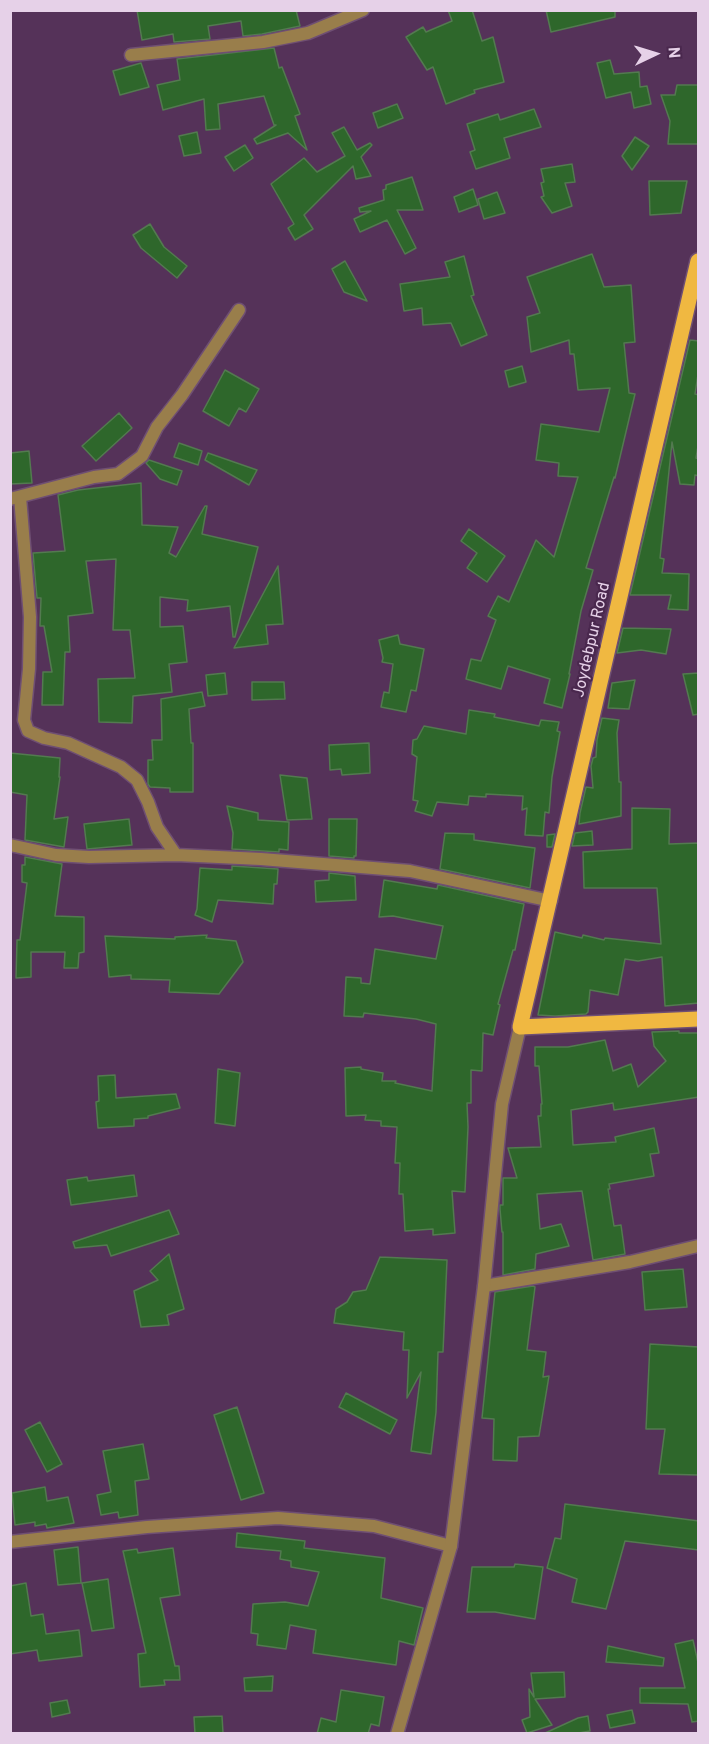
<!DOCTYPE html>
<html>
<head>
<meta charset="utf-8">
<style>
  body { margin:0 }
  #map { position:relative; width:709px; height:1744px; overflow:hidden; background:#553259; font-family:Overpass,sans-serif }
  canvas { display:block }
  .frame { position:absolute; inset:0; border:12px solid #e6d1e8; pointer-events:none }
  .north { position:absolute; left:625px; top:24px; width:60px; height:60px; -webkit-text-stroke:4px #4a284e; paint-order:stroke; rotate:86deg; font-size:16px; font-weight:700; line-height:24px; text-align:center; color:#e6d1e8 }
  .north::after { content:''; display:block; margin:auto; width:21px; height:27px; background:#e6d1e8; clip-path:polygon(50% 0,100% 100%,50% 72%,0 100%) }
</style>
</head>
<body>
<div id="map">
<canvas width="709" height="1744"></canvas>
<div class="frame"></div>
<div class="north">N</div>
</div>
<script>
const context = document.querySelector('canvas').getContext('2d');
context.lineJoin = 'round';
function fill(path, color) {
  context.fillStyle = color;
  context.fill(path, 'evenodd');
}
function poly(rows) {
  const path = new Path2D();
  for (const r of rows) {
    path.moveTo(r[0], r[1]);
    for (let i = 2; i < r.length; i += 2) path.lineTo(r[i], r[i + 1]);
  }
  return path;
}
function stroke(path, color, width, dash) {
  context.strokeStyle = color;
  context.lineWidth = width;
  context.lineCap = dash ? 'butt' : 'round';
  context.setLineDash(dash || []);
  context.stroke(path);
}
function write(font, color, halo, rows, align = 'center') {
  context.font = font + ' Overpass,sans-serif';
  context.lineWidth = 4.5;
  context.setLineDash([]);
  context.textBaseline = 'middle';
  context.strokeStyle = halo;
  context.fillStyle = color;
  for (const [text, x, y, turn = 0] of rows) {
    context.save();
    context.translate(x, y);
    context.rotate((+turn || 0) * Math.PI / 180);
    context.textAlign = isNaN(turn) ? turn : align;
    if (halo) context.strokeText(text, 0, 0);
    context.fillText(text, 0, 0);
    context.restore();
  }
}
const building = poly([
  [137,10,296,10,300,26,262,34,243,36,241,21,208,26,210,39,174,42,173,34,142,40,137,10],
  [448,10,472,10,482,41,493,37,504,82,474,90,475,93,446,104,433,67,427,70,406,37,423,27,426,32,452,21,448,10],
  [546,10,615,10,615,17,551,32,546,10],
  [274,48,279,68,282,67,300,114,295,116,307,150,288,133,257,144,254,139,276,125,274,125,264,96,218,104,220,129,206,130,204,99,163,110,157,85,180,80,177,59,274,48],
  [610,60,614,74,639,72,640,87,647,86,651,104,634,108,631,92,606,98,597,63,610,60],
  [141,63,149,87,120,95,113,71,141,63],
  [677,85,699,85,699,144,668,144,670,121,661,95,675,95,677,85],
  [397,104,403,118,378,128,373,113,397,104],
  [534,109,541,127,504,138,510,158,476,169,470,152,475,150,467,124,498,114,500,120,534,109],
  [344,127,357,150,370,143,372,145,361,157,371,176,356,179,353,166,304,215,313,229,295,240,288,228,294,224,271,184,304,158,317,172,345,156,332,133,344,127],
  [197,132,201,153,184,156,179,136,197,132],
  [635,137,649,146,632,170,622,156,635,137],
  [245,145,253,158,234,171,225,157,245,145],
  [572,164,575,182,565,183,572,206,552,213,541,197,544,196,541,183,544,182,541,169,572,164],
  [412,177,423,210,397,210,416,248,405,254,387,220,360,232,354,219,371,211,360,212,359,208,384,200,383,190,386,189,386,185,412,177],
  [649,181,687,181,681,213,650,215,649,181],
  [473,189,478,205,459,212,454,197,473,189],
  [497,192,505,213,484,219,478,199,497,192],
  [150,224,164,247,187,266,177,278,141,248,133,235,150,224],
  [592,254,604,287,631,285,635,342,624,343,629,393,635,394,615,478,614,477,586,568,593,570,581,611,569,674,570,674,562,708,544,703,550,679,508,666,501,689,466,679,471,659,481,661,496,620,488,616,498,596,509,602,536,540,554,557,578,477,558,476,559,463,536,460,541,424,599,432,610,388,578,390,574,354,570,354,569,340,531,352,527,317,540,313,527,277,592,254],
  [464,256,474,295,471,296,487,335,461,346,451,323,423,325,422,308,404,311,400,284,450,277,445,262,464,256],
  [345,261,367,301,344,292,332,269,345,261],
  [690,340,699,341,699,368,695,394,699,395,699,440,696,458,699,459,699,476,695,475,694,485,680,484,672,442,660,558,664,559,662,573,689,574,688,610,668,609,671,595,630,595,690,340],
  [522,366,526,382,509,387,505,371,522,366],
  [225,370,259,389,246,412,239,408,229,426,203,411,225,370],
  [119,413,132,428,96,461,82,446,119,413],
  [179,443,202,451,198,465,174,457,179,443],
  [29,451,32,483,10,484,10,453,29,451],
  [208,453,257,470,249,485,205,460,208,453],
  [149,460,182,471,177,485,160,479,146,463,149,460],
  [141,483,142,525,178,527,169,553,176,557,205,506,207,506,202,534,258,547,235,637,233,637,230,606,187,611,188,600,160,597,160,627,183,626,187,662,169,664,172,692,133,696,132,723,99,722,98,679,135,678,130,630,113,630,116,559,86,561,93,613,68,616,70,652,65,652,63,705,42,705,43,672,52,672,44,626,40,626,41,598,37,598,33,553,65,551,58,495,78,490,141,483],
  [469,529,505,556,487,582,467,568,477,553,461,541,469,529],
  [278,566,283,624,266,625,268,644,234,648,278,566],
  [623,628,671,629,666,654,641,650,617,653,623,628],
  [398,635,400,644,424,649,416,691,411,690,406,712,381,707,384,692,389,693,393,664,382,662,383,658,379,640,398,635],
  [225,673,227,694,208,696,206,675,225,673],
  [699,673,699,714,693,715,683,674,699,673],
  [635,680,629,709,608,708,612,683,635,680],
  [252,682,284,682,285,699,252,700,252,682],
  [202,692,205,706,189,709,191,743,193,743,193,792,170,792,170,788,150,787,148,784,148,760,153,760,152,740,162,740,161,699,202,692],
  [469,710,495,714,494,717,539,726,541,720,559,722,557,731,560,732,552,777,549,813,545,812,543,836,525,835,527,808,522,810,523,796,486,794,486,797,469,796,468,805,437,802,432,816,415,811,418,801,413,800,417,757,412,754,413,740,417,739,424,726,466,734,469,710],
  [602,718,619,720,617,733,619,782,621,782,621,816,579,824,580,813,586,787,593,788,591,766,593,758,596,757,597,740,602,718],
  [369,743,370,773,342,775,341,769,330,770,329,745,369,743],
  [10,753,60,758,59,777,60,777,54,819,68,817,64,847,25,840,27,795,10,792,10,753],
  [280,775,307,778,312,819,287,820,280,775],
  [227,806,258,813,258,820,289,822,288,850,279,849,279,852,232,849,233,833,227,806],
  [632,808,670,809,669,844,699,843,699,1003,665,1006,662,957,638,961,625,959,618,995,590,990,588,1012,586,1014,555,1016,538,1015,555,932,582,938,583,935,604,940,605,938,661,944,657,888,584,888,583,852,632,849,632,808],
  [129,819,132,845,87,849,84,824,129,819],
  [329,819,357,819,356,856,354,856,354,858,329,856,329,819],
  [592,831,593,845,572,846,575,833,592,831],
  [445,833,474,834,474,840,535,848,530,888,440,869,445,833],
  [555,834,552,847,547,847,547,835,555,834],
  [25,857,62,864,55,916,84,917,84,952,79,953,78,968,64,968,65,952,31,952,31,977,16,978,17,940,20,940,27,883,22,882,22,865,25,865,25,857],
  [232,866,278,869,277,884,274,884,273,904,218,900,212,922,195,915,197,909,200,868,232,870,232,866],
  [329,873,355,876,356,900,316,902,315,881,329,880,329,873],
  [384,880,437,889,438,885,524,904,515,950,513,950,498,1004,500,1005,493,1035,483,1033,482,1071,471,1070,471,1103,467,1103,468,1127,465,1192,452,1191,455,1233,433,1235,433,1229,405,1231,403,1194,399,1194,400,1163,395,1163,397,1127,381,1126,381,1121,365,1120,366,1115,346,1116,345,1068,361,1067,361,1069,383,1073,382,1081,396,1081,395,1083,432,1091,436,1024,416,1019,364,1013,363,1017,344,1016,346,977,361,978,361,983,370,984,375,949,436,959,443,926,393,916,379,917,384,880],
  [207,935,206,938,236,941,243,962,219,994,169,992,170,980,131,979,131,975,109,977,105,936,175,939,175,937,207,935],
  [679,1031,679,1033,699,1033,699,1097,614,1110,613,1103,571,1110,573,1145,616,1142,615,1137,654,1128,659,1153,650,1154,654,1176,609,1184,610,1189,608,1189,614,1226,621,1225,625,1254,593,1260,582,1191,537,1194,540,1229,561,1224,569,1246,536,1254,535,1269,503,1275,503,1232,502,1232,500,1209,500,1205,503,1205,503,1178,517,1178,508,1148,541,1147,538,1116,541,1116,541,1104,542,1104,539,1066,535,1066,535,1047,568,1047,605,1040,613,1071,631,1064,638,1087,666,1061,654,1046,652,1032,679,1031],
  [218,1069,240,1073,235,1126,215,1123,218,1069],
  [115,1075,116,1098,176,1094,180,1108,148,1116,148,1118,134,1119,134,1126,98,1128,96,1102,99,1101,98,1076,115,1075],
  [134,1175,137,1196,71,1205,67,1180,87,1177,88,1181,134,1175],
  [169,1210,179,1234,111,1256,107,1245,75,1248,73,1242,169,1210],
  [169,1254,184,1309,167,1315,169,1325,141,1327,134,1291,158,1280,150,1271,169,1254],
  [380,1257,447,1260,443,1352,438,1352,436,1412,431,1454,411,1451,421,1372,407,1398,409,1350,403,1350,404,1332,334,1323,336,1309,347,1302,353,1292,366,1290,380,1257],
  [683,1269,687,1307,645,1310,642,1272,683,1269],
  [533,1286,535,1287,527,1350,546,1352,543,1377,549,1376,539,1436,518,1437,517,1461,493,1460,494,1419,482,1418,495,1292,533,1286],
  [650,1344,699,1347,699,1475,659,1474,665,1429,646,1429,650,1344],
  [346,1393,397,1420,390,1434,339,1407,346,1393],
  [237,1407,264,1493,241,1500,214,1415,237,1407],
  [40,1422,62,1464,47,1472,25,1430,40,1422],
  [143,1444,149,1479,135,1481,138,1515,119,1518,118,1512,101,1515,97,1495,111,1492,103,1451,143,1444],
  [45,1487,47,1501,68,1497,74,1523,47,1528,46,1524,35,1526,35,1522,15,1525,12,1493,45,1487],
  [565,1504,699,1521,699,1550,625,1541,606,1609,572,1602,577,1579,547,1568,555,1538,561,1539,565,1504],
  [237,1533,305,1541,304,1548,385,1558,381,1598,423,1608,414,1645,399,1641,396,1665,313,1653,316,1630,290,1625,286,1649,257,1645,258,1634,251,1633,253,1604,285,1602,308,1606,319,1572,291,1567,291,1561,280,1559,281,1551,236,1547,237,1533],
  [78,1547,81,1583,58,1585,54,1550,78,1547],
  [173,1548,180,1595,160,1598,175,1666,179,1666,180,1680,164,1680,165,1685,140,1687,138,1654,146,1653,123,1551,137,1549,138,1553,173,1548],
  [515,1564,543,1567,535,1619,495,1612,467,1612,472,1567,514,1567,515,1564],
  [108,1579,114,1628,92,1631,82,1583,108,1579],
  [26,1583,31,1616,43,1614,46,1634,79,1630,82,1656,39,1661,37,1650,10,1654,10,1586,26,1583],
  [693,1640,699,1667,699,1721,692,1722,688,1704,640,1703,640,1688,685,1688,675,1644,693,1640],
  [608,1646,664,1658,663,1666,606,1662,608,1646],
  [564,1672,565,1697,535,1699,552,1725,527,1733,522,1720,530,1717,529,1689,534,1697,531,1673,564,1672],
  [273,1676,272,1691,245,1691,244,1678,273,1676],
  [341,1690,384,1697,379,1726,371,1724,368,1734,317,1734,321,1718,336,1722,341,1690],
  [67,1700,70,1713,52,1717,50,1703,67,1700],
  [632,1710,635,1723,610,1728,607,1715,632,1710],
  [222,1716,223,1733,195,1734,194,1717,222,1716],
  [588,1716,590,1731,573,1734,543,1734,578,1718,588,1716]
]);
fill(building, '#2e672b');
stroke(building, '#537a50', 1.5);
const minor = poly([
  [131,55,263,42,308,33,363,10],
  [20,497,30,617,29,669,24,720,28,731,44,738,68,743,121,767,137,780,148,802,157,827,176,855],
  [10,499,94,477,118,474,142,456,157,427,182,395,239,310],
  [10,845,56,855,89,857,176,855,261,859,410,871,551,901],
  [484,1286,630,1262,698,1246],
  [10,1542,147,1527,278,1518,374,1526,451,1546]
]);
const tertiary = poly([
  [397,1734,451,1546,484,1286,502,1104,520,1027]
]);
const primary = poly([
  [698,261,520,1027,698,1019]
]);
stroke(minor, '#6f4f73', 15);
stroke(tertiary, '#6f4f73', 15);
stroke(primary, '#6f4f73', 18);
stroke(minor, '#997e4b', 12);
stroke(tertiary, '#997e4b', 12);
stroke(primary, '#f0b841', 15);
write('16px', '#e6d1e8', '#4a284e', [
  ["Joydebpur Road",593,640,-77]
]);
</script>
</body>
</html>
